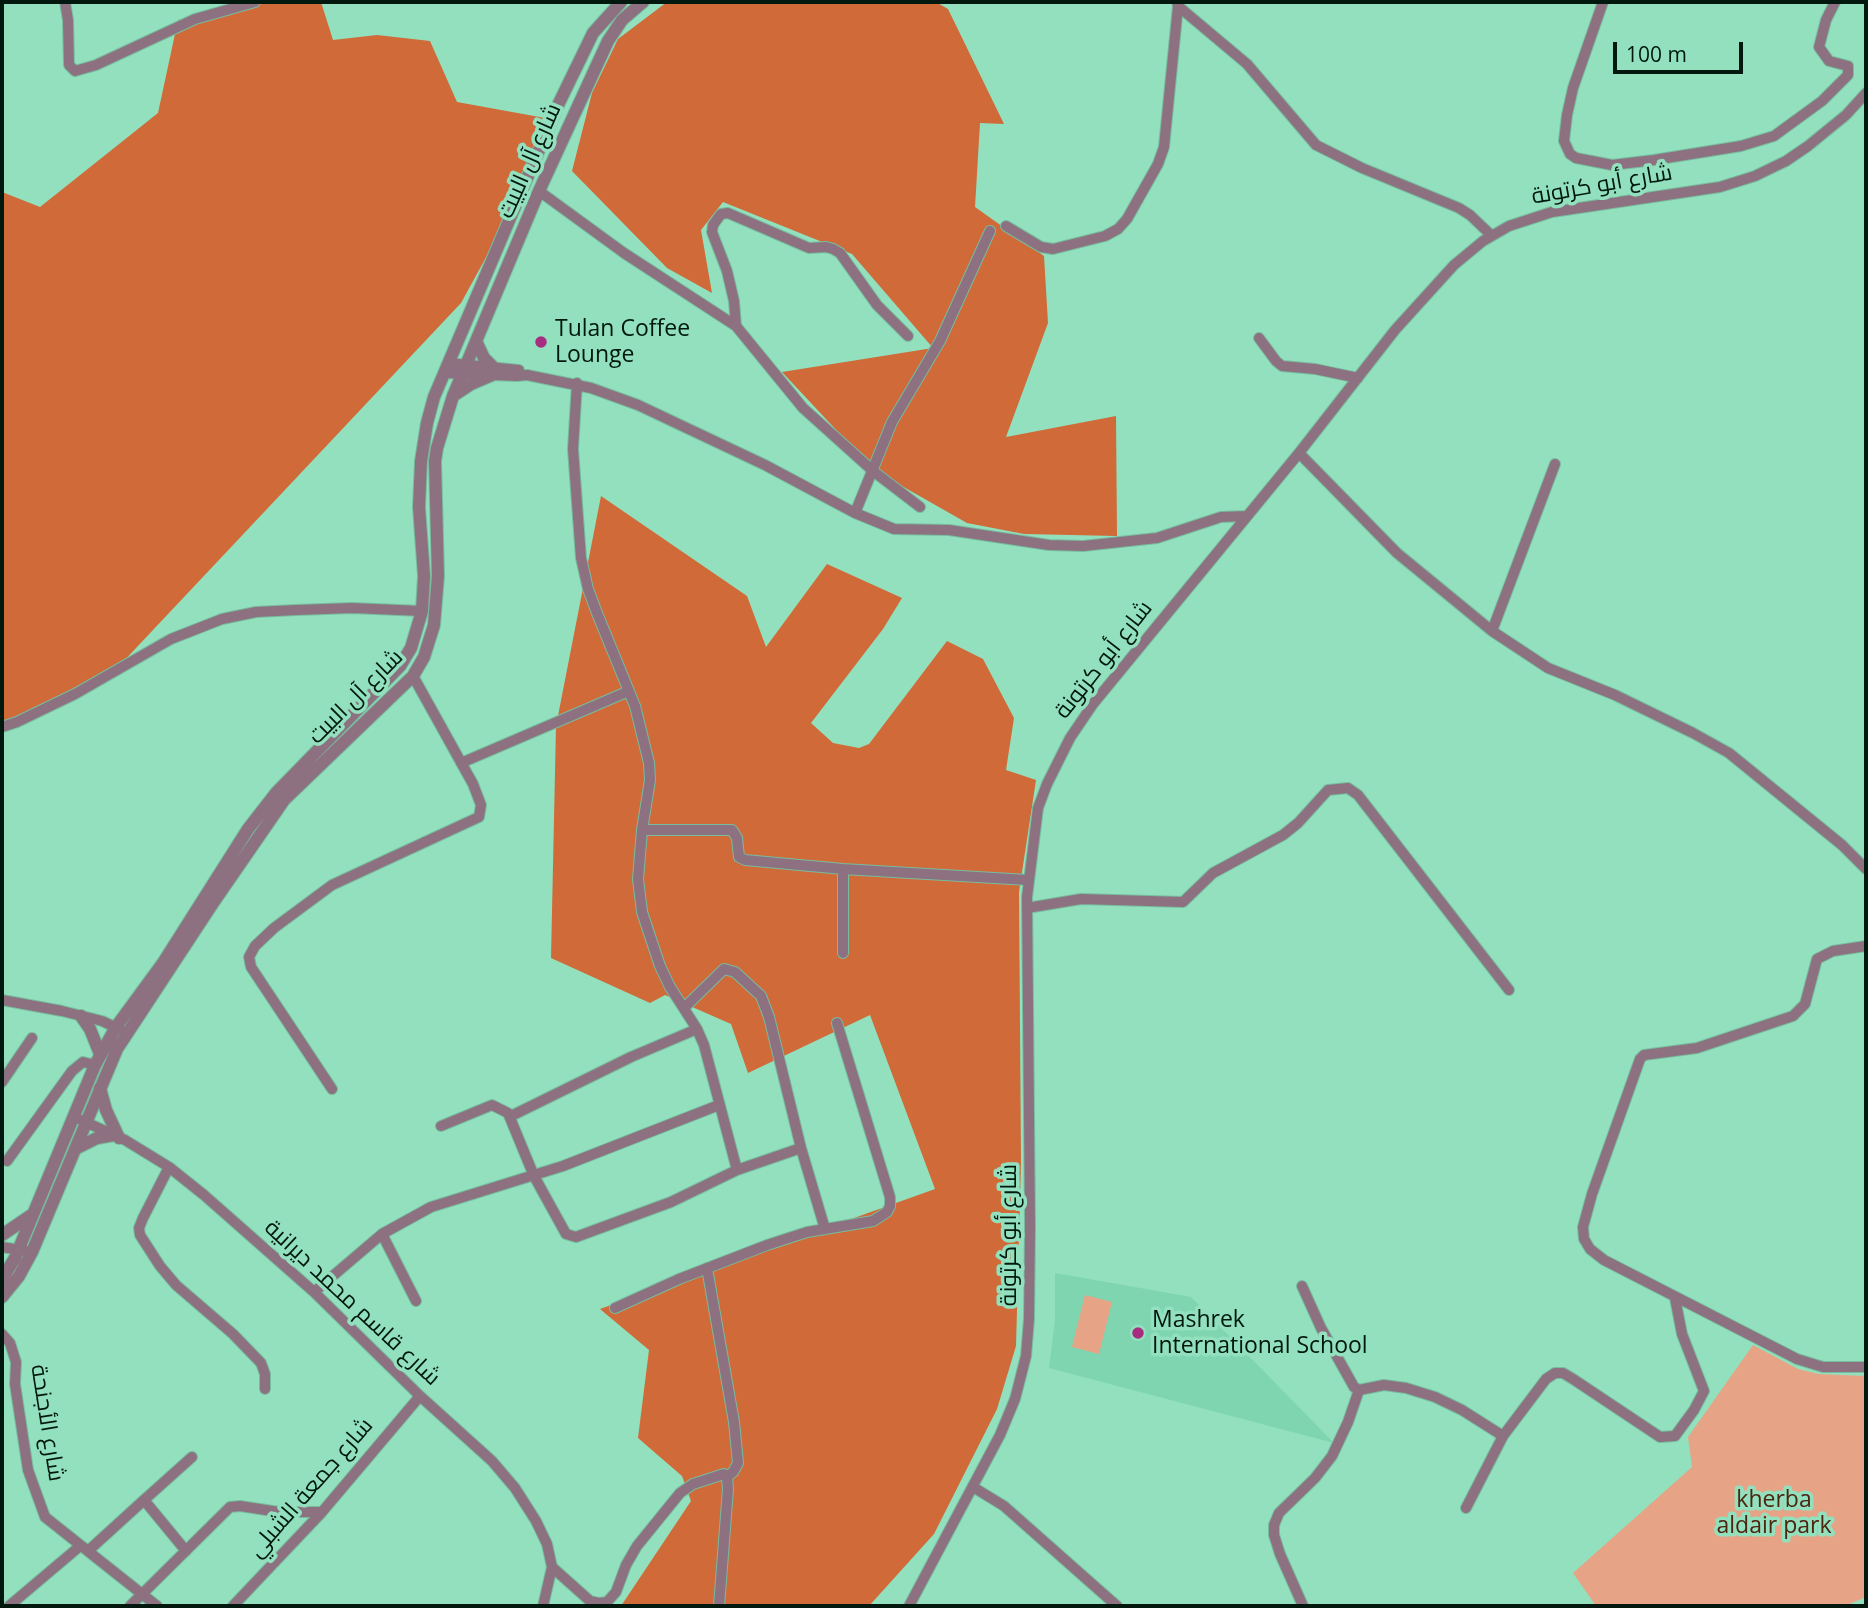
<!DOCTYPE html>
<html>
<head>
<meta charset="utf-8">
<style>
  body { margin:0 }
  #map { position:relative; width:1868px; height:1608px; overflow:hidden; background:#92e0bd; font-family:"Open Sans",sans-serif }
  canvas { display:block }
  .frame { position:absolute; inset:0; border:4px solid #01180e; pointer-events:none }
  .scale { position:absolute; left:1613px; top:42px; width:130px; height:32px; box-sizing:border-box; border:4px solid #01180e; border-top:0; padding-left:9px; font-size:21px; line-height:24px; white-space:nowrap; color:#01180e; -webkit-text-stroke:5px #92e0bd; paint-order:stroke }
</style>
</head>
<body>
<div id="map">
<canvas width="1868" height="1608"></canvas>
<div class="frame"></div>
<div class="scale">100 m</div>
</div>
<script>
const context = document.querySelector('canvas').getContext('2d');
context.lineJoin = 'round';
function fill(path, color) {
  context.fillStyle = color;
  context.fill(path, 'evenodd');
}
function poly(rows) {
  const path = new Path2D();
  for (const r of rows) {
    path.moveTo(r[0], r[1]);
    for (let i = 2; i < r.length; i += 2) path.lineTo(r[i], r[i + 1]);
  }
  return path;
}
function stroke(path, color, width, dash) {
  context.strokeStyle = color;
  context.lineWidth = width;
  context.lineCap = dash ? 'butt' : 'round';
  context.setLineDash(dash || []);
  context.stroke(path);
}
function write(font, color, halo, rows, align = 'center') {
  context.font = font + ' "Open Sans",Cairo,sans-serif';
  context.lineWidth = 7;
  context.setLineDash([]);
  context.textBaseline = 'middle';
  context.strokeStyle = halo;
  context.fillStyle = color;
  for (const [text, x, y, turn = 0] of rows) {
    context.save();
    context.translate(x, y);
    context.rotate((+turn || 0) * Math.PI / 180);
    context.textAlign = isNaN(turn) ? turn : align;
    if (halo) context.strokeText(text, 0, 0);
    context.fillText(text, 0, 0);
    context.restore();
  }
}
fill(poly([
  [1055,1273,1191,1297,1334,1443,1049,1368,1055,1320]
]), '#7ed5b0');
fill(poly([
  [1085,1295,1112,1302,1099,1354,1072,1347],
  [1753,1345,1798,1369,1819,1374,1866,1376,1866,1597,1845,1606,1596,1606,1573,1573,1692,1467,1688,1437]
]), '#e7a385');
fill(poly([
  [248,2,321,2,333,40,377,35,430,41,457,102,545,118,507,219,461,303,120,665,2,725,2,192,40,207,158,113,178,20],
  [667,2,936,2,948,9,1004,124,980,123,975,207,1044,256,1048,323,1006,437,1116,416,1117,536,1024,534,967,523,886,477,839,433,782,372,933,348,852,254,723,202,701,230,712,293,667,268,572,171,592,93,618,39],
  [601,496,747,596,766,647,827,564,902,598,883,629,811,723,833,743,859,748,869,744,947,641,983,659,1014,718,1006,770,1036,780,1019,892,1021,1162,1016,1346,997,1409,934,1534,869,1606,621,1606,691,1501,682,1476,638,1438,649,1350,600,1309,935,1189,870,1015,748,1073,731,1024,665,995,650,1003,551,958,556,726]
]), '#d06a39');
const minor = poly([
  [65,2,68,20,69,65,75,71,96,65,195,19,255,2],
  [1177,2,1178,6,1247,64,1316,145,1362,168,1459,208,1470,215,1491,235],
  [1603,2,1573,88,1567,115,1564,141,1570,154,1576,158,1612,165,1654,160,1741,146,1774,136,1822,101,1848,75,1848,66,1829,61,1819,47,1826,20,1835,2],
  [539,191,624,253,736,326,803,408,873,471,920,507],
  [1006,226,1041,247,1053,249,1105,236,1118,229,1127,219,1158,164,1164,147,1178,6],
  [736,326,734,301,727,271,712,232,713,225,721,214,728,213,809,248,826,247,833,249,840,253,877,305,908,336],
  [1259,338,1276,361,1282,366,1315,369,1358,378],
  [448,363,519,370],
  [444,373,517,376,527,375,591,388,638,405,765,465,855,513,894,529,949,530,1049,545,1083,546,1157,538,1221,517,1247,516],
  [577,383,573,449,581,558,588,589,597,613,635,706,649,763,650,780,642,830,638,879,642,912,660,966,670,987,697,1029],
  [1299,453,1397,553,1492,631,1548,668,1615,695,1693,733,1729,753,1842,845,1866,869],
  [855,513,892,422,940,341,990,231],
  [1492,631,1555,464],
  [2,727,17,722,75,694,171,639,222,619,256,612,296,610,352,608,422,611],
  [461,763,629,691],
  [642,830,732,830,737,838,739,857,745,860,843,869,1028,880],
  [1027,908,1081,899,1183,902,1213,873,1283,835,1298,823,1328,790,1348,788,1358,795,1509,990],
  [1866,946,1833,951,1817,959,1805,1004,1793,1016,1697,1048,1644,1055,1640,1059,1592,1194,1583,1227,1584,1239,1590,1249,1604,1260,1797,1359,1823,1367,1866,1367],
  [843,953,843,869],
  [2,1000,62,1011,102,1021,121,1030],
  [684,1008,724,969,735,972,761,996,769,1017,801,1148,825,1229],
  [2,1082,32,1038],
  [332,1089,251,967,249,957,255,946,274,928,332,885,479,817,481,805,473,784,413,676],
  [511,1116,631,1057,697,1029,704,1045,737,1170],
  [81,1120,125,1140,169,1167,204,1195,314,1292,420,1396,492,1461,515,1488,536,1521,547,1544,552,1567,543,1606],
  [441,1126,492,1105,508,1113,534,1176,566,1234,576,1237,671,1202,737,1170,801,1148],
  [7,1161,72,1071,83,1062,95,1065],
  [169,1167,143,1218,139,1228,140,1235,160,1266,176,1285,233,1334,261,1363,265,1374,265,1389],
  [382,1234,416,1301],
  [2,1247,32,1252],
  [707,1268,734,1422,738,1463,733,1472,727,1477],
  [1302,1286,1321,1328,1354,1387,1359,1390,1384,1385,1406,1388,1435,1397,1462,1410,1503,1436],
  [314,1292,382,1234,431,1207,563,1166,719,1105],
  [615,1308,679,1279,767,1245,807,1232,873,1221,887,1212,890,1206,890,1197,837,1023],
  [2,1334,10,1343,16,1362,15,1384,28,1470,45,1517,157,1606],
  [973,1487,1004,1506,1117,1606],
  [1466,1508,1503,1436,1546,1379,1555,1373,1563,1373,1573,1379,1660,1437,1675,1436,1694,1410,1704,1391,1682,1334,1675,1298],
  [88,1551,144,1500],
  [186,1551,144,1500,192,1457],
  [552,1567,590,1601,599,1603,607,1602,616,1592,626,1565,637,1546,680,1493,693,1484,724,1474,727,1477,728,1489,719,1606],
  [9,1606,80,1546],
  [130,1606,230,1507,240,1506,279,1512,322,1512],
  [233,1606,322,1512,420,1396],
  [909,1606,1000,1435,1015,1399,1026,1356,1029,1319,1030,1226,1027,897,1038,808,1047,784,1070,738,1093,704,1299,453,1395,330,1454,265,1483,241,1509,226,1552,212,1720,187,1755,176,1786,161,1808,146,1846,115,1866,93],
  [1303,1606,1280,1554,1274,1535,1274,1525,1279,1513,1315,1478,1332,1456,1348,1422,1359,1390]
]);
const tertiary = poly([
  [476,341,484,358,493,367],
  [453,396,471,384,492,375],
  [81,1016,90,1029,100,1054],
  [100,1088,106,1110,119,1138],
  [75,1149,97,1138,114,1135],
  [2,1235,33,1214],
  [2,1279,15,1258,95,1065,116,1027,163,963,248,829,276,793,400,666,411,648,422,611,424,576,419,507,421,461,427,423,434,397,559,103,593,33,621,2],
  [2,1297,19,1276,32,1252,117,1049,213,903,284,800,413,676,424,657,434,625,438,576,435,461,437,448,453,396,539,191,608,41,622,20,643,2]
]);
stroke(minor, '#78bc9e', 12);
stroke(tertiary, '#78bc9e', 14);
stroke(minor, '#8d7181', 10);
stroke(tertiary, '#8d7181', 12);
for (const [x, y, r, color] of [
  [541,342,7,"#a82c7f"],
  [1138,1333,7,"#a82c7f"]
]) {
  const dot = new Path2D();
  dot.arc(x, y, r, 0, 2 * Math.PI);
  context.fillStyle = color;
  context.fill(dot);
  stroke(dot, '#92e0bd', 2.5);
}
write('23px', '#01180e', '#92e0bd', [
  ["شارع آل البيت",530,161,-66],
  ["شارع أبو كرتونة",1602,185,-10],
  ["شارع أبو كرتونة",1104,660,-52],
  ["شارع آل البيت",356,697,-45],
  ["شارع أبو كرتونة",1009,1235,-90],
  ["شارع قاسم محمد ديرانية",352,1303,43],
  ["شارع الأجنحة",47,1423,81],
  ["شارع جمعة الشبلي",311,1488,-49]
]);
write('23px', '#01180e', '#92e0bd', [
  ["Tulan Coffee",555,329],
  ["Lounge",555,355],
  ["Mashrek",1152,1320],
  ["International School",1152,1346]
], 'left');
write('23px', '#4e2511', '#92e0bd', [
  ["kherba",1774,1500],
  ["aldair park",1774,1526]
]);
</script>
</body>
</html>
